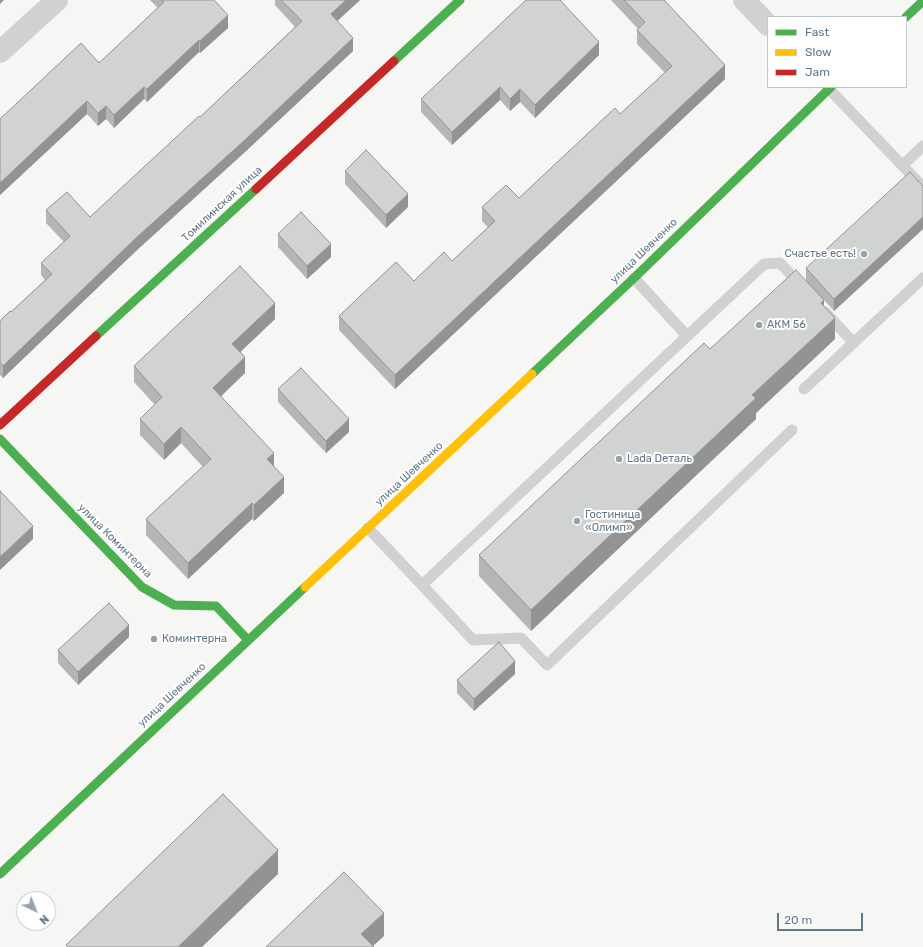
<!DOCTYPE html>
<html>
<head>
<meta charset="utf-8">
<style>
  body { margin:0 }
  #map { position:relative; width:923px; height:947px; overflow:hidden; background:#f6f6f4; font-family:Rubik,sans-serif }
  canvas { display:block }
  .legend { position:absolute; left:767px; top:16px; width:140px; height:72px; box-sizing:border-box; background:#fff; border:1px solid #c0c9cf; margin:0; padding:5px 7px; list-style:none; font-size:12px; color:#627788 }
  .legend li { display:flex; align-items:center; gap:8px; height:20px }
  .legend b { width:20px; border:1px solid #c0c9cf }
  .north { position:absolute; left:16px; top:891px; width:40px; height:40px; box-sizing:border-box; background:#fff; border:1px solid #c0c9cf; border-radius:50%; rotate:137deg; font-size:11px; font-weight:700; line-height:16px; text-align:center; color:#627788 }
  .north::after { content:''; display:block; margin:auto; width:14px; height:18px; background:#96a3ae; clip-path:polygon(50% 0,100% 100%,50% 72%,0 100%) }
  .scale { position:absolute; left:777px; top:913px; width:86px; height:18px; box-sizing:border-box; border:2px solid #627788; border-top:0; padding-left:5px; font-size:12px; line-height:14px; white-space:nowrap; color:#627788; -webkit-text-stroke:3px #fff; paint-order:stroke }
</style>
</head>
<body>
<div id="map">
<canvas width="923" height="947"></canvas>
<ul class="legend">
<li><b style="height:5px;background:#4caf50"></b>Fast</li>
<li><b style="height:5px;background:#ffc107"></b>Slow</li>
<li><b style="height:5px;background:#c62828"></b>Jam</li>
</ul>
<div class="north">N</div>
<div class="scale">20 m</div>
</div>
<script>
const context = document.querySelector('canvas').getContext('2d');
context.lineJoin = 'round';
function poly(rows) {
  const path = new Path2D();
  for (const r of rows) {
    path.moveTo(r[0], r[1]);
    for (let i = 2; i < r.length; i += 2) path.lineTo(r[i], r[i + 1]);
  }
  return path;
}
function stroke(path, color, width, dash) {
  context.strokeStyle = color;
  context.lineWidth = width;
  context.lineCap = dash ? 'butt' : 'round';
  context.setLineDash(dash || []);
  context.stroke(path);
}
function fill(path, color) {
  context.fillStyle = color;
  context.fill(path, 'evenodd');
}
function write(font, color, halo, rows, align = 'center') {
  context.font = font + ' Rubik,sans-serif';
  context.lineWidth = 4;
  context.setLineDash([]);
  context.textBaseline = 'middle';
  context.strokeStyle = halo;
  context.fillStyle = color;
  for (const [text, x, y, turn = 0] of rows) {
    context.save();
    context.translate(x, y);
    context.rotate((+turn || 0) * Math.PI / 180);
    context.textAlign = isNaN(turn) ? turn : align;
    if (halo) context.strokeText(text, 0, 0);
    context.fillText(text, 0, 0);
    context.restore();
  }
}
stroke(poly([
  [829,89,923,187],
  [903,165,923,146],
  [634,278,687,336],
  [825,312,854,343],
  [804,389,923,278],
  [368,528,422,585,764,264,780,263,800,284],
  [422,585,473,640,521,638,547,665,792,430]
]), '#d0d1d1', 11);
stroke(poly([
  [744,0,768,25],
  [0,52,57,0]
]), '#d0d1d1', 22);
stroke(poly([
  [906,17,923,1],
  [394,61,460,0],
  [96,336,256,189],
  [532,374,634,278,831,87],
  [0,439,142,587,174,605,216,606,248,640],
  [0,874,305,587]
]), '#4caf50', 9);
stroke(poly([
  [305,587,532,374]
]), '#ffc107', 9);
stroke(poly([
  [256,189,394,61],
  [0,425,96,336]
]), '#c62828', 9);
fill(poly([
  [150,0,214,0,228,28,200,53,199,52,147,102,144,99,114,128,106,119,98,126,87,114,0,195,99,63,158,8],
  [275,0,360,0,337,21,353,51,245,152,136,251,3,378,0,375,0,321,11,312,45,280,41,275,41,263,64,242,46,223,46,210,90,217,200,117,295,27,275,5],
  [611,0,664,0,725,79,395,389,339,330,339,316,414,281,452,261,488,227,482,221,482,207,519,198,620,114,665,73,637,44,637,30,638,29],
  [599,55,535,118,520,102,510,111,500,100,452,145,421,112,421,99],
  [345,171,408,207,386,228,345,184],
  [923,186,923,229,834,311,824,300,824,306,835,339,756,413,756,419,531,631,479,576,479,555,710,349,806,281,806,268],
  [278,234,331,257,307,279,278,247],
  [275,319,240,352,245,373,221,396,274,467,284,493,254,521,252,519,188,579,146,535,146,519,203,467,181,443,164,460,140,435,140,419,155,405,134,382,134,366],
  [278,389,349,432,326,453,278,402],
  [129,637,78,685,58,663,58,650],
  [515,674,474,711,457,693,457,680]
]), '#b4b5b5');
fill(poly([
  [0,0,4,0,0,4],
  [346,0,360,0,331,27,331,14],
  [228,15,228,28,200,53,200,41],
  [353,38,353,51,245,152,136,251,3,378,3,366,136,238],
  [199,40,199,52,147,102,147,89],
  [599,42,599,55,535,118,535,105],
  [725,65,725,79,395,389,395,375],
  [144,87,144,99,114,128,114,115],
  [500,87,500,100,452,145,452,132],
  [520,89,520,102,510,111,510,99],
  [87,101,87,114,0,195,0,183],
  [106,106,106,119,98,126,98,113],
  [408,194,408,207,386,228,386,215],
  [923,217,923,229,834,311,834,299],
  [331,244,331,257,307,279,307,266],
  [824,300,824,321,821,303],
  [275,303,275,319,232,360,232,344],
  [835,318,835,339,756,413,756,419,531,631,531,610,752,395],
  [245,357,245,373,213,404,213,388],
  [349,419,349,432,326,453,326,441],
  [181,427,181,443,164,460,164,444],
  [274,453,274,469,267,459],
  [284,477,284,493,254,521,254,505],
  [252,503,252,519,188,579,188,563],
  [33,526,33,539,0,570,0,557],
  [129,625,129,637,78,685,78,672],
  [515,661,515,674,474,711,474,699],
  [278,850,278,874,202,947,178,947],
  [384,913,384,936,372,947,361,934]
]), '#929494');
const building = poly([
  [162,0,214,0,228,15,200,41,199,40,147,89,144,87,114,115,106,106,98,113,87,101,0,183,0,119,81,43,99,63,164,2,162,0],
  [281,0,346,0,331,14,353,38,245,140,136,238,3,366,0,362,0,321,10,311,11,312,52,274,41,263,70,236,46,210,67,192,90,217,199,116,200,117,302,21,281,0],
  [526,0,560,0,599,42,535,105,520,89,510,99,500,87,452,132,421,99,526,0],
  [624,0,664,0,725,65,395,375,339,316,396,262,414,281,444,252,452,261,495,221,482,207,506,185,519,198,615,108,620,114,672,66,637,30,645,22,624,0],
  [366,150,408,194,386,215,345,171,366,150],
  [910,172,923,186,923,217,834,299,806,268,910,172],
  [301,212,331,244,307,266,278,234,301,212],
  [240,266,275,303,232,344,245,357,213,388,274,453,267,459,284,477,254,505,252,503,188,563,146,519,211,459,181,427,164,444,140,419,162,397,134,366,240,266],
  [796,270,824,300,821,303,835,318,752,395,756,398,531,610,479,555,704,343,710,349,796,270],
  [301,368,349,419,326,441,278,389,301,368],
  [0,491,33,526,0,557,0,491],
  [109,603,129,625,78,672,58,650,109,603],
  [499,642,515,661,474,699,457,680,499,642],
  [223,794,278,850,178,947,68,947,66,945,223,794],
  [344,872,384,913,361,934,374,947,266,947,344,872]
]);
fill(building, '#d1d3d3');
stroke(building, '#929494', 1);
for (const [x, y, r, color] of [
  [864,254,4,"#96a3ae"],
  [759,325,4,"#96a3ae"],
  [619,459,4,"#96a3ae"],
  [577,521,4,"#96a3ae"],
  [154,639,4,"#96a3ae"]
]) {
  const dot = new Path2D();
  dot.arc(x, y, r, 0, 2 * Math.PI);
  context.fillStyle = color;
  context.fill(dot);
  stroke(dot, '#fff', 1.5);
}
write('11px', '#627788', '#fff', [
  ["Томилинская улица",222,204,-43],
  ["улица Шевченко",644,251,-44],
  ["улица Шевченко",409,474,-43],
  ["улица Коминтерна",115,541,45],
  ["улица Шевченко",172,695,-43]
]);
write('11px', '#627788', '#fff', [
  ["Счастье есть!",856,254,"right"],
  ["АКМ 56",767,325],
  ["Lada Dеталь",627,459],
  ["Гостиница",585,515],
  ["«Олимп»",585,528],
  ["Коминтерна",162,639]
], 'left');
</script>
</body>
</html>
